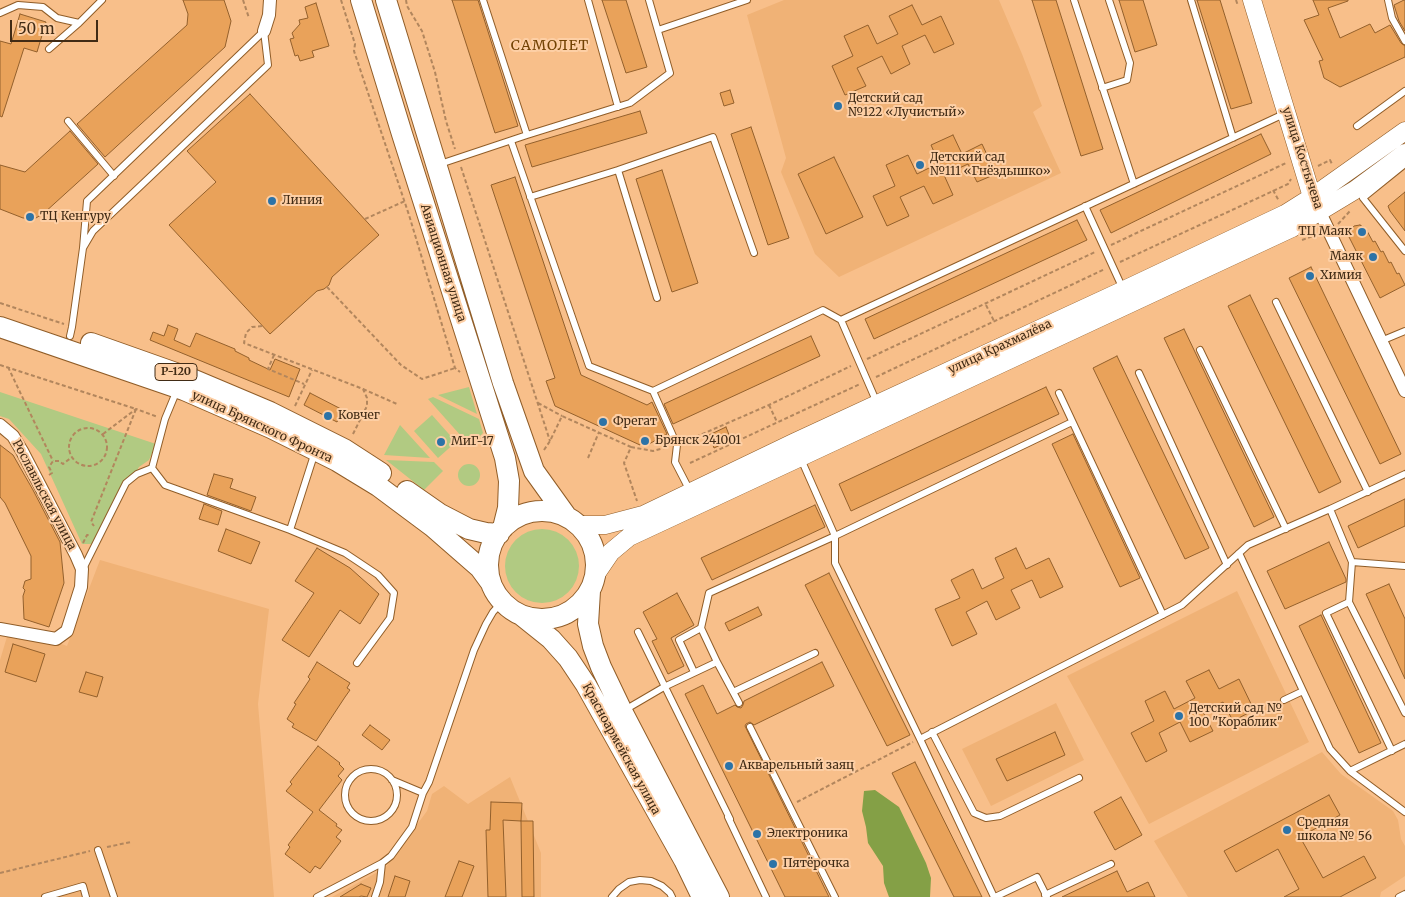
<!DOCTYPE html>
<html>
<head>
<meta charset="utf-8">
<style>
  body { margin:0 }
  #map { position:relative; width:1405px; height:897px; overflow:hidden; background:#f8bf8a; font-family:Merriweather,serif }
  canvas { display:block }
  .scale { position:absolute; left:10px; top:20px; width:88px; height:22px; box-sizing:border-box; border:2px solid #412b15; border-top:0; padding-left:6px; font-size:15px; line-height:18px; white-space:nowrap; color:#412b15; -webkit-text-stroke:4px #fdcfa5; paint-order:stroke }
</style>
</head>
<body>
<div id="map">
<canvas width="1405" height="897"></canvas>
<div class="scale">50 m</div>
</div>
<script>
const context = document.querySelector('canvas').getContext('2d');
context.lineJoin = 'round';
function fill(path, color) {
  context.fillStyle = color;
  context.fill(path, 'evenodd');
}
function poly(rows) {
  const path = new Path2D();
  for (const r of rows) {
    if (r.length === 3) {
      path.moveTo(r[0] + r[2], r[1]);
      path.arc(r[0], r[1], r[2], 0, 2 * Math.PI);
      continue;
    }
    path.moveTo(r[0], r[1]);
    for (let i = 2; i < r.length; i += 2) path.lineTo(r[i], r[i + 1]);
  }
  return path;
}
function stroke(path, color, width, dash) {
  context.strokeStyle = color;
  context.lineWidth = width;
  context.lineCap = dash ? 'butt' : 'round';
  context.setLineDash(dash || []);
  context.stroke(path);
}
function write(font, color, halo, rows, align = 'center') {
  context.font = font + ' Merriweather,serif';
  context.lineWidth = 4;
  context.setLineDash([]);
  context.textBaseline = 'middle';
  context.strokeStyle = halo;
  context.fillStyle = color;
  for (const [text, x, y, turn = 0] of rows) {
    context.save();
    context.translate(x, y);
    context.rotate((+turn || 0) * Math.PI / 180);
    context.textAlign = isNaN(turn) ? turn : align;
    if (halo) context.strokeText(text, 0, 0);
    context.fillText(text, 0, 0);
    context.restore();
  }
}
fill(poly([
  [784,0,999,0,1022,54,1042,106,1033,112,1061,173,839,277,815,254,781,172,786,158,747,15],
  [100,560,269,609,258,704,274,897,0,897,0,660,9,630,51,640,67,646],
  [1237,591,1309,742,1149,824,1067,676],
  [1056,703,1084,760,991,806,962,749],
  [1322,752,1341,774,1393,811,1398,820,1401,839,1405,846,1405,876,1381,892,1380,897,1188,897,1154,841],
  [510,777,541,853,541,897,332,897,385,868,427,811,432,794,444,786,468,804]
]), '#f0b276');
fill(poly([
  [469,387,477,414,438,395],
  [0,392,156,444,149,460,139,467,95,544,82,544,41,454,9,419,0,416],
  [433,397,479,419,483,433,470,446,428,399],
  [432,415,456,442,438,458,414,431],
  [400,425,430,458,384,455],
  [386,460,434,462,443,471,424,490],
  [469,475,11],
  [542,566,37]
]), '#b1ca82');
fill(poly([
  [875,790,899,807,926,863,931,878,930,897,889,897,884,883,883,866,868,843,866,827,862,811,864,791]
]), '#84a046');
const building = poly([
  [183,0,224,0,231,21,225,47,105,157,77,124,187,25,188,14,183,0],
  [452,0,478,0,518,126,495,133,452,0],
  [602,0,626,0,647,67,626,73,602,0],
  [1032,0,1056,0,1103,149,1081,156,1032,0],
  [1119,0,1143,0,1157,45,1135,52,1119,0],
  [1197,0,1220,0,1252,103,1231,109,1197,0],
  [1313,0,1348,0,1348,1,1328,8,1340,38,1370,24,1375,33,1390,25,1401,43,1405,46,1405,57,1340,87,1324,78,1319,61,1323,60,1304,20,1319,15,1313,0],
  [1404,0,1405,0,1405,31,1399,21,1394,5,1404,0],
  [316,3,329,46,312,51,314,57,300,61,298,55,295,56,290,39,294,38,292,33,300,24,299,20,308,18,305,7,316,3],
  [912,5,922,25,941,16,954,44,934,53,925,35,902,46,910,64,891,74,882,56,857,68,866,86,845,95,832,66,853,56,844,36,868,25,877,44,898,34,889,16,912,5],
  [20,14,46,22,37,52,24,48,2,117,0,116,0,41,11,44,20,14],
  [730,90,734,103,724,106,720,93,730,90],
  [250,94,379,235,332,277,329,285,324,289,317,291,270,334,169,225,216,182,187,151,250,94],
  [640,111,647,133,532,167,525,145,640,111],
  [751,127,789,238,768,245,731,134,751,127],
  [70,131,98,164,44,213,36,218,23,218,0,209,0,165,25,172,70,131],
  [1261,134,1271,154,1111,233,1100,210,1261,134],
  [953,135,962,154,982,144,996,174,977,182,968,164,944,175,953,195,933,204,924,186,900,197,909,216,887,226,873,196,895,186,886,165,908,155,917,174,939,163,931,145,953,135],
  [834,157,863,217,826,234,798,174,834,157],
  [662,170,698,283,672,292,636,179,662,170],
  [515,177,581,375,647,405,652,402,667,434,649,444,642,440,640,445,555,406,546,381,555,378,491,185,515,177],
  [1405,192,1405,231,1390,211,1388,206,1405,192],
  [1077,220,1087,240,874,339,865,319,1077,220],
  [1360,225,1366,229,1373,242,1375,241,1381,252,1383,251,1389,263,1391,262,1397,274,1399,273,1405,285,1380,298,1349,237,1350,231,1354,226,1360,225],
  [1311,267,1401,454,1380,464,1289,278,1311,267],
  [1250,295,1341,482,1319,493,1228,306,1250,295],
  [168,325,178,329,174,340,190,347,196,333,235,349,235,351,249,358,249,360,270,370,275,359,300,369,289,397,150,340,153,332,164,336,168,325],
  [1184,329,1274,517,1254,527,1164,338,1184,329],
  [811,336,820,356,673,424,664,404,811,336],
  [1117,356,1209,548,1185,559,1093,368,1117,356],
  [1046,387,1059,414,851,511,839,484,1046,387],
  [310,393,343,410,337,422,304,405,310,393],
  [726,427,731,440,714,448,709,435,726,427],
  [1073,434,1140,578,1120,587,1052,444,1073,434],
  [0,445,13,455,33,490,60,542,64,583,49,627,24,619,23,596,25,590,23,588,25,581,31,579,31,556,5,503,0,497,0,445],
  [214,474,233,479,230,488,256,497,251,511,207,495,214,474],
  [1405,499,1405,526,1358,548,1348,526,1405,499],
  [204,504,222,511,218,525,199,519,204,504],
  [815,505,825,527,712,580,701,558,815,505],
  [226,529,260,542,251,564,218,551,226,529],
  [1329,542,1346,579,1346,582,1285,609,1267,571,1329,542],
  [317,548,350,568,379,594,360,624,340,610,309,657,282,640,314,593,295,581,317,548],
  [1016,548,1026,569,1049,558,1063,587,1040,598,1032,580,1011,590,1020,608,996,620,987,601,966,612,977,634,952,646,935,609,960,598,951,580,973,569,982,589,1004,578,995,558,1016,548],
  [829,573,910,735,887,746,805,585,829,573],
  [1389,584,1405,619,1405,679,1366,594,1389,584],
  [677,593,694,625,671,638,684,666,668,674,652,641,657,639,643,612,677,593],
  [758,607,762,615,729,631,725,623,758,607],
  [1321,615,1381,743,1359,753,1299,626,1321,615],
  [13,644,45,654,36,682,5,672,13,644],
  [317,662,350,683,347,688,350,690,345,697,316,741,292,727,294,724,287,719,296,704,294,703,310,679,308,677,317,662],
  [822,662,834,686,754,725,750,722,746,724,745,726,829,897,785,897,685,694,703,685,717,714,735,705,737,707,741,708,743,705,744,701,822,662],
  [1209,670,1219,689,1239,679,1254,710,1233,721,1223,702,1203,712,1213,731,1190,742,1180,722,1159,733,1167,751,1146,762,1131,733,1154,721,1145,701,1165,691,1174,709,1195,698,1186,681,1209,670],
  [86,672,103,677,97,697,79,692,86,672],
  [370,725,390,740,382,750,362,735,370,725],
  [1055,732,1065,755,1007,781,996,759,1055,732],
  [318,746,340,763,339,764,344,769,338,776,342,780,319,810,337,824,336,826,342,830,336,837,341,841,320,869,315,866,310,873,285,854,290,847,288,845,313,812,286,791,292,784,290,782,318,746],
  [915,762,982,897,954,897,892,773,915,762],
  [1329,795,1340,815,1300,837,1323,878,1364,856,1376,878,1340,897,1284,897,1299,889,1278,849,1236,872,1224,851,1329,795],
  [1121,797,1142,835,1115,850,1094,812,1121,797],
  [491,802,522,803,521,821,503,820,506,897,488,897,486,830,490,830,491,802],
  [521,821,533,821,534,897,522,897,521,821],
  [459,861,474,866,462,897,445,897,459,861],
  [1117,871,1127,892,1148,882,1155,897,1062,897,1117,871],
  [395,876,410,881,405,897,388,897,395,876],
  [361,884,371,888,367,897,361,896,359,897,340,897,361,884]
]);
fill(building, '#e9a25a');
stroke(building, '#93602c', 1);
const service = poly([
  [483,0,527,135],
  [588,0,618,107],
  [1074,0,1134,184],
  [1191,0,1233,138],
  [1388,0,1392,18,1405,41],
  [0,13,18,5,43,7,57,18,79,23,102,0],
  [658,30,747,0],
  [49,49,79,23],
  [1102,88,1127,80,1130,63,1109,0],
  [68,121,114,176],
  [1357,126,1405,91],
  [511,141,589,366,653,391],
  [440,164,527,135,630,103,670,73,649,0],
  [1405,164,1363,198,1405,251],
  [618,170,713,137,754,253],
  [530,197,618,170,657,298],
  [1085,206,1123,289],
  [1276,302,1368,492],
  [841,320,877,403],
  [70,336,72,327,83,248,93,231,268,65,264,31,87,201,83,248],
  [1381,341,1405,331],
  [1200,350,1286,529],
  [1139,373,1227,565],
  [1059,393,1163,615],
  [801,459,835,536,835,563,920,739,994,897],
  [152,468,165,485,290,530,315,452],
  [152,468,165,419,177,390],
  [690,491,675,462,677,445,653,391,823,310,841,320,1286,113],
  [1330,509,1352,562,1349,602,1405,713],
  [290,530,345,553,378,575,394,593,390,618,357,663],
  [1239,553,1330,749,1350,771,1405,812],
  [1352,562,1405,566],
  [83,569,126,483,137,474,152,468],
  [1349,602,1326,613,1392,751],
  [701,628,709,593,835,536,1072,422],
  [638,632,730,819],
  [717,662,739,703],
  [733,692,815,653],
  [1284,700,1303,691],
  [623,711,664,687,717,662,701,628,679,640,694,672],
  [750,727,835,897],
  [932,732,974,813,986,818,1000,816,1079,778],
  [920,739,1182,605,1248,545,1330,509,1405,474],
  [371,795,26],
  [1350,771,1405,744],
  [392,780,423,793],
  [728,817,766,897],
  [98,850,114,897],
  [1045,895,1111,864],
  [45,897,83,886,86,897],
  [317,897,382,863,391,856,412,827,423,793,429,782,474,650,486,624,493,612,502,602],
  [375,897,380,882,382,863],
  [612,897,619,889,629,882,640,880,651,881,662,886,670,893,672,897],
  [995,897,1037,877,1047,897],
  [1399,897,1405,894]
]);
const minor = poly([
  [264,31,269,15,270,0],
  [1316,204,1405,391],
  [0,425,13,436,22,451,76,555,82,569,81,587,67,631,56,639,0,629]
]);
const secondary = poly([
  [1252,0,1312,197],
  [578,525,605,525,643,515,795,442,1124,290,1285,214,1312,197,1405,131],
  [596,574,611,552,629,537,1292,228,1355,190,1405,153]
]);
const primary = poly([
  [361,0,402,134,505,458,509,481,508,508,503,528],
  [386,0,503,383,534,471,567,517],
  [0,327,184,390,271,428,337,461,378,486,433,527,480,568,491,583],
  [91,343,187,377,270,412,344,449,381,473],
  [407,491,440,514,469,529,486,533,499,534],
  [542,565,54],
  [590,591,588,624,593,646,601,667,622,711,719,897],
  [521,615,551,639,568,658,586,685,684,860,702,897]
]);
stroke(service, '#905d28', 8);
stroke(minor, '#905d28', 14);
stroke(secondary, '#905d28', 19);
stroke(primary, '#905d28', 22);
stroke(poly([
  [243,0,249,18],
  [341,0,355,44,354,51,409,215,455,368,460,372],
  [406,0,407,6,422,31,435,72,446,121,455,149],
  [1236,0,1238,6],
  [1318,166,1330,160,1332,164],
  [461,167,550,441],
  [1273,190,1279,201],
  [365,219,405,201],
  [1338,224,1350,211],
  [1302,240,1318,234],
  [1111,245,1286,163],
  [1120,262,1288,184,1291,179],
  [327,287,401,365,422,379,455,368],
  [0,303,64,324],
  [986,305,994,321],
  [262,326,252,327,246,333,244,343,363,389,367,398,367,406,352,436],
  [274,355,268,369,304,384],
  [867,359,1095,252],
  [0,365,136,409,91,522,94,526],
  [8,367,53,461],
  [876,377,1105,269],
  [363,389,397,404],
  [538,403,562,416],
  [769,405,777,422],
  [295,406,312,370],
  [88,447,19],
  [103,434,136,409,158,417],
  [684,442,769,405,851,366],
  [631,447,653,451,668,447],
  [544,450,550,441,562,416,631,447,624,463,637,501],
  [588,458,599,432],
  [690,463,860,384],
  [49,475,52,473,49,467,53,461,59,461,63,464,72,457],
  [83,543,87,535,89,535],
  [797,802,913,742],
  [107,847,131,842],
  [0,873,90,851]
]), '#b2865d', 2, [4, 2.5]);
stroke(service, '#fff', 6);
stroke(minor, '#fff', 12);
stroke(secondary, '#fff', 18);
stroke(primary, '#fff', 20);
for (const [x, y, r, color] of [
  [838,106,5,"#2c73a7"],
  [920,165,5,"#2c73a7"],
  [272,201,5,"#2c73a7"],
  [30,217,5,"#2c73a7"],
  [1362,232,5,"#2c73a7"],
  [1373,257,5,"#2c73a7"],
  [1310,276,5,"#2c73a7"],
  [328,416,5,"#2c73a7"],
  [603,422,5,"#2c73a7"],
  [645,441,5,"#2c73a7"],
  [441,442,5,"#2c73a7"],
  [1179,716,5,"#2c73a7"],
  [729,766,5,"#2c73a7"],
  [1287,830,5,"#2c73a7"],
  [757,834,5,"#2c73a7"],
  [773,864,5,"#2c73a7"]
]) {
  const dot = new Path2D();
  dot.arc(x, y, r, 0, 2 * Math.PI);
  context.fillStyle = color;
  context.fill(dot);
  stroke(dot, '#fdcfa5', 2);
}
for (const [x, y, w] of [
  [176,372,42]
]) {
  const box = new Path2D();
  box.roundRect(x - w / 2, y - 8.5, w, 17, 4);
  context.fillStyle = '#fdcfa5';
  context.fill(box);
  stroke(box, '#412b15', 1);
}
write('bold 11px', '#412b15', null, [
  ["Р-120",176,372]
]);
write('12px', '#412b15', '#fdcfa5', [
  ["Детский сад",848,99],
  ["№122 «Лучистый»",848,113],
  ["Детский сад",930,158],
  ["№111 «Гнёздышко»",930,172],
  ["Линия",282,201],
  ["ТЦ Кенгуру",40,217],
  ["ТЦ Маяк",1352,232,"right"],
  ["Маяк",1363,257,"right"],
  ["Химия",1320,276],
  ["Ковчег",338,416],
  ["Фрегат",613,422],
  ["Брянск 241001",655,441],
  ["МиГ-17",451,442],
  ["Детский сад №",1189,709],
  ["100 \"Кораблик\"",1189,723],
  ["Акварельный заяц",739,766],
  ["Средняя",1297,823],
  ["школа № 56",1297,837],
  ["Электроника",767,834],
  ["Пятёрочка",783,864]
], 'left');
write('12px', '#412b15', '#fdcfa5', [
  ["улица Костычева",1302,158,72],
  ["Авиационная улица",443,263,72],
  ["улица Крахмалёва",1000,347,-25],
  ["улица Брянского Фронта",262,427,25],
  ["Рославльская улица",44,495,62],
  ["Красноармейская улица",621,749,61]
]);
context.letterSpacing = '1px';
write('14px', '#724203', '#fdcfa5', [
  ["САМОЛЕТ",550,46]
]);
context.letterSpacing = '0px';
</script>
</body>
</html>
